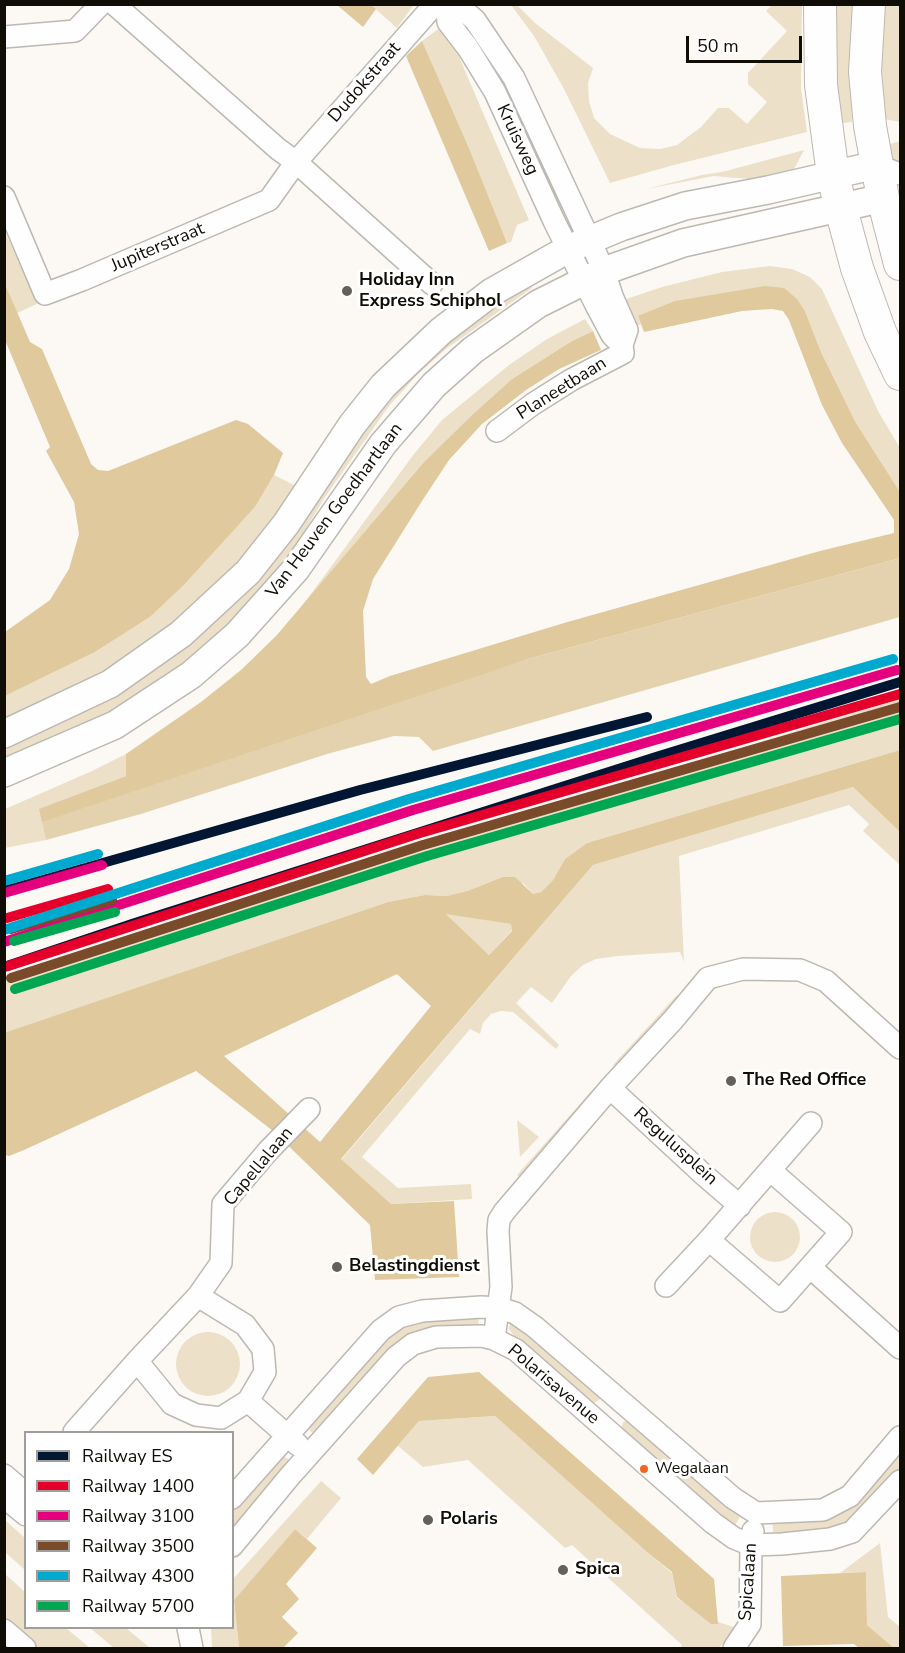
<!DOCTYPE html>
<html>
<head>
<meta charset="utf-8">
<style>
  body { margin:0 }
  #map { position:relative; width:905px; height:1653px; overflow:hidden; background:#fcf9f5; font-family:"Nunito Sans",sans-serif }
  canvas { display:block }
  .frame { position:absolute; inset:0; border:6px solid #100d06; pointer-events:none }
  .legend { position:absolute; left:24px; top:1431px; width:210px; height:198px; box-sizing:border-box; background:#fff; border:2px solid #9f9e9b; margin:0; padding:8px 10px; list-style:none; font-size:18px; color:#100d06 }
  .legend li { display:flex; align-items:center; gap:12px; height:30px }
  .legend b { width:30px; border:2px solid #9f9e9b }
  .scale { position:absolute; left:686px; top:36px; width:116px; height:27px; box-sizing:border-box; border:3px solid #100d06; border-top:0; padding-left:8px; font-size:18px; line-height:21px; white-space:nowrap; color:#100d06; -webkit-text-stroke:4px #fff; paint-order:stroke }
</style>
</head>
<body>
<div id="map">
<canvas width="905" height="1653"></canvas>
<div class="frame"></div>
<ul class="legend">
<li><b style="height:8px;background:#011633"></b>Railway ES</li>
<li><b style="height:8px;background:#e4002b"></b>Railway 1400</li>
<li><b style="height:8px;background:#e5007d"></b>Railway 3100</li>
<li><b style="height:8px;background:#7a4b2a"></b>Railway 3500</li>
<li><b style="height:8px;background:#00a9ce"></b>Railway 4300</li>
<li><b style="height:8px;background:#00a651"></b>Railway 5700</li>
</ul>
<div class="scale">50 m</div>
</div>
<script>
const context = document.querySelector('canvas').getContext('2d');
context.lineJoin = 'round';
function fill(path, color) {
  context.fillStyle = color;
  context.fill(path, 'evenodd');
}
function poly(rows) {
  const path = new Path2D();
  for (const r of rows) {
    if (r.length === 3) {
      path.moveTo(r[0] + r[2], r[1]);
      path.arc(r[0], r[1], r[2], 0, 2 * Math.PI);
      continue;
    }
    path.moveTo(r[0], r[1]);
    for (let i = 2; i < r.length; i += 2) path.lineTo(r[i], r[i + 1]);
  }
  return path;
}
function stroke(path, color, width, dash) {
  context.strokeStyle = color;
  context.lineWidth = width;
  context.lineCap = dash ? 'butt' : 'round';
  context.setLineDash(dash || []);
  context.stroke(path);
}
function write(font, color, halo, rows, align = 'center') {
  context.font = font + ' "Nunito Sans",sans-serif';
  context.lineWidth = 6;
  context.setLineDash([]);
  context.textBaseline = 'middle';
  context.strokeStyle = halo;
  context.fillStyle = color;
  for (const [text, x, y, turn = 0] of rows) {
    context.save();
    context.translate(x, y);
    context.rotate((+turn || 0) * Math.PI / 180);
    context.textAlign = isNaN(turn) ? turn : align;
    if (halo) context.strokeText(text, 0, 0);
    context.fillText(text, 0, 0);
    context.restore();
  }
}
fill(poly([
  [411,4,413,6,397,28,371,5],
  [511,5,517,5,535,23,593,68,588,83,589,101,594,118,610,134,640,148,660,149,677,145,701,127,718,108,729,108,747,124,767,102,748,84,748,73,787,31,766,11,772,5,802,5,801,89,807,132,674,165,610,183,564,89,534,36],
  [831,5,855,5,852,48,852,122,836,124],
  [875,5,900,5,900,122,879,118],
  [445,24,529,220,517,225,511,242,507,243,422,41],
  [900,141,900,167,893,165,886,150,890,144],
  [804,150,794,169,785,175,760,180,714,176,646,189,702,175,722,172],
  [4,229,37,304,17,313,5,284],
  [770,266,792,269,810,277,822,289,878,411,900,448,900,492,856,423,821,352,805,311,798,300,638,316,641,325,635,325,623,300,662,287,722,272],
  [527,279,532,288,446,349,418,374,389,406,325,497,277,577,211,648,104,716,5,762,4,742,172,650,419,362],
  [585,319,593,331,572,341,512,379,472,415,424,462,302,606,414,454,442,420,509,365,547,339],
  [274,475,300,488,211,596,124,660,95,677,5,722,5,696,95,652,150,617,184,585,255,507],
  [900,699,900,750,587,843,565,859,553,880,541,892,533,894,523,883,447,896,425,895,388,902,5,1033,5,979,122,938],
  [126,754,126,776,40,809,46,840,5,848,5,809,92,771],
  [853,787,900,832,900,865,863,831,869,824,849,805,679,856,684,962,680,952,618,956,596,959,583,965,571,976,552,1003,531,987,516,1003,559,1045,556,1049,513,1012,501,1011,491,1014,483,1023,480,1034,470,1029,362,1157,398,1188,471,1184,472,1199,391,1204,341,1160,593,865],
  [445,913,511,924,512,930,489,955],
  [677,995,681,998,618,1068,613,1065],
  [594,1088,598,1091,521,1179,517,1175],
  [517,1120,539,1137,520,1157],
  [775,1237,25],
  [479,1315,478,1331,419,1334,399,1341,319,1433,311,1432,308,1428,308,1423,394,1327,421,1318],
  [519,1321,604,1394,599,1400,592,1404,517,1340,509,1329,510,1322],
  [208,1364,32],
  [495,1416,648,1553,672,1573,677,1598,718,1624,718,1622,737,1628,719,1648,680,1648,682,1645,572,1545,565,1548,468,1460,423,1467,398,1446,419,1421],
  [632,1419,734,1507,740,1517,734,1527,729,1525,621,1430,623,1422],
  [900,1447,900,1471,854,1520,832,1527,774,1536,772,1522,832,1516],
  [282,1455,288,1459,289,1466,233,1533,233,1509,277,1456],
  [321,1481,341,1498,307,1539,295,1529,234,1600,239,1648,212,1648,211,1628,232,1628,233,1579],
  [5,1520,25,1538,25,1570,5,1552],
  [880,1543,888,1617,900,1627,900,1648,894,1648,867,1625,866,1572,840,1573],
  [4,1573,25,1592,26,1628,66,1628,90,1648,34,1648,5,1622],
  [90,1628,126,1628,150,1648,114,1648]
]), '#ece0c9');
fill(poly([
  [900,558,900,617,433,751,419,737,394,736,327,754,141,814,46,840,42,822,47,819,464,679,531,658]
]), '#e4d2af');
fill(poly([
  [337,5,371,5,376,9,363,27],
  [422,41,470,151,507,243,489,251,406,56],
  [5,284,30,342,42,349,91,464,98,470,108,471,236,420,248,424,283,453,274,475,255,507,184,585,150,617,95,652,5,696,5,632,50,600,69,569,79,534,74,502,46,451,50,447,5,340],
  [765,286,784,288,798,300,805,311,821,352,856,423,900,492,900,558,531,658,42,822,39,809,126,776,126,754,201,702,241,670,276,636,424,462,472,415,512,379,572,341,593,331,601,350,559,369,526,390,482,424,449,460,422,501,373,579,363,611,366,677,371,684,390,676,564,623,820,551,894,533,894,520,842,443,822,405,789,320,783,311,772,309,742,311,644,332,638,316,675,301],
  [900,750,900,832,853,787,593,865,341,1159,391,1204,454,1201,459,1277,375,1280,370,1225,273,1131,196,1071,24,1150,9,1156,5,1155,4,1033,388,902,425,895,447,896,468,891,503,877,515,877,533,894,541,892,553,880,565,859,587,843],
  [446,914,511,924,512,931,489,955],
  [397,974,431,1006,320,1142,224,1056],
  [479,1372,714,1579,718,1624,711,1624,677,1597,672,1572,648,1553,495,1416,419,1421,373,1475,357,1459,428,1377],
  [295,1529,317,1548,286,1584,299,1599,282,1617,298,1633,283,1648,239,1648,234,1600],
  [866,1572,867,1625,894,1648,859,1648,854,1644,783,1646,781,1576]
]), '#dfc99d');
const minor = poly([
  [446,4,448,22,468,48,495,92,554,221,595,303,612,335,622,345],
  [456,4,475,20,514,78,604,271,612,296,627,330,622,345,623,353,571,380,533,404,497,431],
  [4,37,75,31,101,4],
  [876,165,900,174],
  [4,197,45,294,82,280,269,200,296,162,278,149,114,4],
  [432,284,296,162,435,4],
  [610,1088,704,1175,740,1206],
  [770,1170,841,1232,780,1301,709,1240,811,1123],
  [810,1267,900,1348],
  [666,1286,709,1240],
  [494,1339,501,1287,498,1231,499,1220,504,1212,610,1088,673,1020,708,978,743,969,800,970,826,981,900,1048],
  [137,1361,172,1404,196,1415,221,1418,248,1401,265,1372,263,1349,245,1325,198,1296],
  [248,1401,298,1445],
  [74,1432,137,1361,198,1296,221,1263,223,1204,268,1151,309,1109],
  [4,1475,26,1494],
  [4,1497,26,1515],
  [232,1498,381,1330,399,1317,422,1311,481,1307,499,1308,515,1313,535,1327,733,1498,756,1513,823,1510,850,1496,900,1437],
  [232,1546,290,1476,396,1357,413,1344,436,1337,482,1336,494,1339,516,1350,713,1523,734,1538,751,1545,782,1544,830,1539,852,1532,900,1481],
  [188,1628,192,1648],
  [4,1630,25,1648],
  [734,1648,750,1624,751,1545,753,1531]
]);
const major = poly([
  [4,734,110,684,181,634,248,572,286,524,352,425,383,386,441,331,492,292,568,249,621,227,685,206,768,190,876,165],
  [4,773,115,725,191,675,237,635,296,569,383,444,434,385,473,350,538,304,604,271,683,243,883,198]
]);
const highway = poly([
  [820,4,821,85,833,175,841,209,857,268,880,332,900,374],
  [869,4,865,72,870,126,883,198,900,264]
]);
stroke(minor, '#bcb8b2', 24);
stroke(major, '#bcb8b2', 30);
stroke(highway, '#bcb8b2', 34);
stroke(minor, '#fffefe', 21);
stroke(major, '#fffefe', 27);
stroke(highway, '#fffefe', 32);
stroke(poly([
  [4,891,360,790,647,717],
  [4,967,132,924,656,757,900,682]
]), '#011633', 10);
stroke(poly([
  [7,918,108,889],
  [8,966,420,833,900,694]
]), '#e4002b', 10);
stroke(poly([
  [4,893,102,865],
  [4,942,413,810,897,670]
]), '#e5007d', 10);
stroke(poly([
  [11,929,112,900],
  [11,978,423,845,900,707]
]), '#7a4b2a', 10);
stroke(poly([
  [4,881,98,854],
  [4,930,409,799,893,659]
]), '#00a9ce', 10);
stroke(poly([
  [14,941,115,912],
  [15,989,427,856,900,719]
]), '#00a651', 10);
for (const [x, y, r, color] of [
  [347,291,6,"#63605a"],
  [731,1081,6,"#63605a"],
  [337,1267,6,"#63605a"],
  [644,1469,5,"#f26522"],
  [428,1520,6,"#63605a"],
  [563,1570,6,"#63605a"]
]) {
  const dot = new Path2D();
  dot.arc(x, y, r, 0, 2 * Math.PI);
  context.fillStyle = color;
  context.fill(dot);
  stroke(dot, '#fff', 2);
}
write('16px', '#100d06', '#fff', [
  ["Wegalaan",655,1469]
], 'left');
write('18px', '#100d06', '#fff', [
  ["Dudokstraat",365,83,-49],
  ["Kruisweg",517,140,65],
  ["Jupiterstraat",158,248,-23],
  ["Planeetbaan",562,389,-32],
  ["Van Heuven Goedhartlaan",335,511,-53],
  ["Regulusplein",675,1147,42],
  ["Capellalaan",259,1167,-50],
  ["Polarisavenue",553,1385,40],
  ["Spicalaan",749,1582,-86]
]);
write('bold 18px', '#100d06', '#fff', [
  ["Holiday Inn",359,281],
  ["Express Schiphol",359,302],
  ["The Red Office",743,1081],
  ["Belastingdienst",349,1267],
  ["Polaris",440,1520],
  ["Spica",575,1570]
], 'left');
</script>
</body>
</html>
